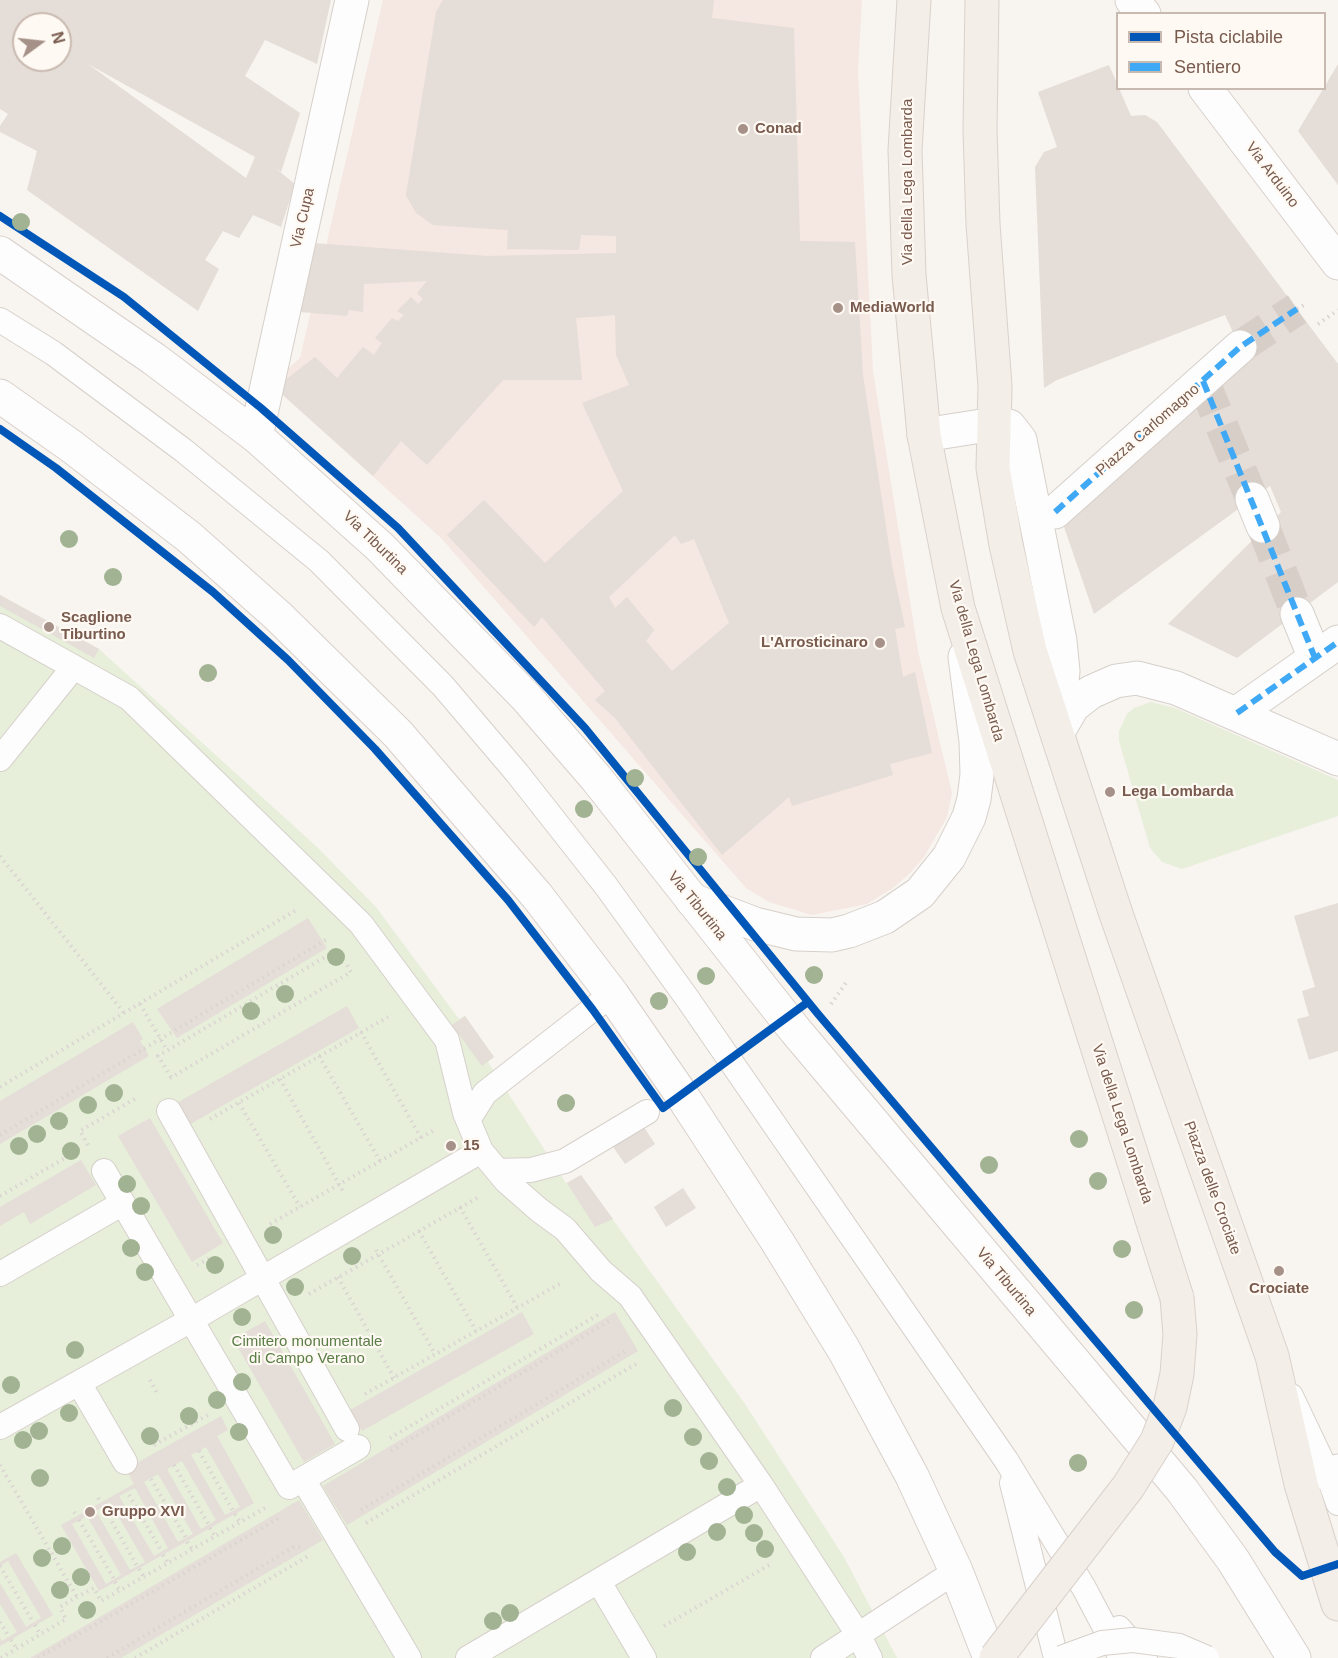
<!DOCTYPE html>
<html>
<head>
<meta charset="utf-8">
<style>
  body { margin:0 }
  #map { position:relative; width:1338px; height:1658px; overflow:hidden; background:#f8f4f0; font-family:Arial,sans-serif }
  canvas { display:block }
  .legend { position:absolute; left:1116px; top:12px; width:210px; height:78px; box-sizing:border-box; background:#fff9f3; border:2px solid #c9bab1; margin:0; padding:8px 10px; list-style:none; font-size:18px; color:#785b4e }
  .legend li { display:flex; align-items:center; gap:12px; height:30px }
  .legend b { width:30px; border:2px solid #c9bab1 }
  .north { position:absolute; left:12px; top:12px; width:60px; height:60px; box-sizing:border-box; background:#fff9f3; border:2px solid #c9bab1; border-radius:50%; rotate:75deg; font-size:16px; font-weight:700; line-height:24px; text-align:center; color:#785b4e }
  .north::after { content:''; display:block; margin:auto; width:21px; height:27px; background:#a59187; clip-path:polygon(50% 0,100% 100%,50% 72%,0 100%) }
</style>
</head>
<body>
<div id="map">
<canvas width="1338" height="1658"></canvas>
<ul class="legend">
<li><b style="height:8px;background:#0057b8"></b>Pista ciclabile</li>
<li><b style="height:8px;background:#3fa9f5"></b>Sentiero</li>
</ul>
<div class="north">N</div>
</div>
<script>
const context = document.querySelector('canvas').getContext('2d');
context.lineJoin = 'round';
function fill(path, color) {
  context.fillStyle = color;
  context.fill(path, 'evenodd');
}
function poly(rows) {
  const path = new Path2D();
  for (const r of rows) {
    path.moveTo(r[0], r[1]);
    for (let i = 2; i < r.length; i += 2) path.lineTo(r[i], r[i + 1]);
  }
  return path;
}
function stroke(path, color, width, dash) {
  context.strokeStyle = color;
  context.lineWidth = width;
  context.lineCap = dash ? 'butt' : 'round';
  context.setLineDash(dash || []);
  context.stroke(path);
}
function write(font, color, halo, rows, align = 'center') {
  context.font = font + ' Arial,sans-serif';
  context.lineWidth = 4.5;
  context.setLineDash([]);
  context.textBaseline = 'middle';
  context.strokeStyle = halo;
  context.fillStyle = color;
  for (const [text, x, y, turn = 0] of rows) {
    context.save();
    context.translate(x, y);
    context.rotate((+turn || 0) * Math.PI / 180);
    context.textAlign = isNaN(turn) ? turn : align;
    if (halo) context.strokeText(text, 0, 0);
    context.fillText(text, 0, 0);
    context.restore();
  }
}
fill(poly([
  [383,0,862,0,858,72,873,371,918,651,952,793,947,817,924,857,910,873,893,888,867,904,812,915,769,902,746,888,442,539,271,384,300,358]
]), '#f5e7e1');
fill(poly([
  [0,595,99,649,317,847,376,907,459,1019,465,1016,494,1057,488,1062,566,1183,581,1175,745,1404,844,1557,897,1658,0,1658],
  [1151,702,1175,708,1338,780,1338,816,1182,869,1162,862,1150,848,1119,741,1119,731,1127,714,1134,708]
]), '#e7efdb');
fill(poly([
  [0,0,331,0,317,64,265,40,245,76,300,113,281,172,275,168,295,184,281,227,253,215,239,238,223,231,205,260,219,269,198,311,27,190,37,151,0,132,0,126,8,114,0,109],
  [24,24,60,24,60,60,24,60],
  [88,64,255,157,246,178],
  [443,0,714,0,712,18,794,28,800,241,855,242,863,375,892,566,905,627,895,629,903,677,915,672,932,753,890,764,893,775,792,806,789,797,722,855,615,718,595,700,605,691,542,617,534,627,447,535,484,500,545,563,623,491,582,403,629,385,616,355,615,315,576,318,582,380,503,380,427,465,401,441,373,476,275,388,315,357,337,378,363,347,374,355,382,343,375,338,392,318,398,321,404,315,397,311,411,297,418,304,423,299,417,293,427,281,364,284,363,312,349,310,347,316,300,312,313,243,487,256,616,253,616,236,581,235,579,250,507,249,508,230,433,225,416,213,406,195,436,12],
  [675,535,681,544,694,539,729,623,672,671,646,641,654,630,627,597,615,608,609,597],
  [1338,64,1338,185,1298,131],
  [1109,65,1131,116,1145,115,1157,122,1338,364,1338,582,1237,658,1168,624,1281,512,1270,486,1094,614,1062,521,1244,356,1225,315,1057,380,1044,388,1035,167,1044,152,1057,147,1038,92],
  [0,595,99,649,94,658,0,606],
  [1338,903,1338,1051,1309,1060,1297,1019,1309,1016,1302,991,1315,987,1294,916],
  [308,918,327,948,177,1038,157,1009],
  [347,1006,359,1028,187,1126,175,1104],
  [465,1016,494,1057,482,1066,452,1025],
  [133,1022,143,1039,140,1041,149,1056,0,1144,0,1101],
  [150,1118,223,1243,192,1262,118,1136],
  [640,1121,655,1144,625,1164,609,1141],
  [81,1160,96,1185,30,1224,24,1212,0,1226,0,1207],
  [581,1175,613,1219,595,1227,567,1183],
  [683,1188,696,1208,666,1227,654,1207],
  [522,1312,534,1334,362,1431,350,1410],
  [615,1312,638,1351,347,1525,323,1486],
  [265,1321,335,1444,304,1462,233,1339],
  [221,1416,228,1430,217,1436,254,1503,99,1591,61,1525,134,1484,126,1469],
  [206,1447,240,1507,225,1515,191,1455],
  [182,1461,216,1520,201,1529,167,1469],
  [158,1474,193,1534,178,1542,144,1482],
  [135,1488,168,1548,154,1556,119,1496],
  [110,1502,145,1562,130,1570,96,1511],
  [87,1516,121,1575,106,1584,72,1524],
  [299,1500,323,1540,121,1658,30,1658],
  [16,1553,53,1615,0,1646,0,1638,2,1641,17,1632,0,1604,0,1583,26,1627,41,1618,8,1561,0,1566,0,1562]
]), '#e5ddd7');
stroke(poly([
  [1240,347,1297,309],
  [1203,381,1252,499],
  [1263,526,1297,614]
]), '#d8cec8', 33, [33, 16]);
const lane = poly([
  [0,320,53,353,183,450,319,561,443,686,517,773,606,886,687,998,1006,1460,1084,1588,1121,1658],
  [0,626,129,698,361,924,447,1040,465,1113,481,1151,506,1181,539,1210,565,1229,601,1271,630,1296,761,1485,859,1636,870,1658],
  [0,759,73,668],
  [169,1111,347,1429],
  [468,1120,485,1093,612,994],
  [104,1171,289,1487,358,1447],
  [498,1171,531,1170,565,1161,647,1112],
  [0,1274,123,1203],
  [79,1383,125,1462],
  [1291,1396,1328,1474,1338,1503],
  [0,1427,191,1320,481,1151],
  [303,1479,409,1658],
  [1012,1483,1056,1658],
  [599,1582,644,1658],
  [1119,1628,1145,1658],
  [468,1658,761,1485],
  [823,1658,956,1571]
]);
const street = poly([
  [924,435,994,424,1009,426,1020,440,1060,641,1063,671,1058,731],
  [256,436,352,0],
  [1252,499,1263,526],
  [1055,512,1240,347],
  [1297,614,1315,658],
  [1237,713,1338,642],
  [1059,730,1073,706,1091,692,1116,681,1137,678,1176,688,1338,759],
  [692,900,755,924,796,934,832,935,849,931,885,917,920,893,949,857,969,817,974,799,977,775,976,741,965,657],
  [1328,1474,1338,1471]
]);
const secondary = poly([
  [1132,0,1144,14],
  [1205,88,1338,263],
  [0,253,154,359,256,436,380,547,526,697,596,778,795,1030,1182,1490,1233,1560,1294,1658],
  [0,396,71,446,189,537,278,616,398,734,538,897,612,994,681,1094,777,1241,844,1350,912,1476,956,1571,990,1658]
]);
const primary = poly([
  [914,0,905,150,909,275,924,435,958,608,1177,1298],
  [982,0,980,130,983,224,995,386,993,468,1006,545,1030,651,1116,914,1272,1356,1301,1484,1338,1604]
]);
stroke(lane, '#d6d0ca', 26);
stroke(street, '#d6d0ca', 35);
stroke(secondary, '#d8d0cb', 35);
stroke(primary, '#dad1cc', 35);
stroke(poly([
  [1297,309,1304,305],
  [1318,324,1338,310],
  [0,856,124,1013],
  [140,1004,167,1050],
  [831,1004,848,980],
  [361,1032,421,1138],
  [319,1056,380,1161],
  [171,1077,158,1056,337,950],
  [170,1078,351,972,347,965],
  [280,1079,344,1193],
  [0,1087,298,909],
  [239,1103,300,1207],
  [210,1119,388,1017],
  [0,1135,329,938],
  [88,1145,80,1131,138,1097],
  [0,1196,77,1151],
  [460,1207,517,1307],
  [270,1224,436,1129],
  [419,1231,476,1331],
  [376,1250,435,1354],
  [197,1265,212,1257],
  [338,1277,394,1378],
  [309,1294,477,1198],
  [150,1380,157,1393],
  [365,1394,563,1282],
  [390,1438,601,1313],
  [154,1445,208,1415],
  [199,1451,233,1511],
  [391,1451,609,1321],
  [0,1465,77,1597],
  [174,1465,209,1525],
  [151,1479,186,1538],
  [129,1495,162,1552],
  [98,1498,100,1502],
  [103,1506,137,1566],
  [361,1510,627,1350],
  [74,1512,77,1516],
  [235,1514,240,1522],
  [79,1520,114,1579],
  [366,1523,636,1364],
  [210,1528,215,1536],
  [187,1542,192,1549],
  [163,1555,168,1563],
  [0,1566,33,1622],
  [139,1569,144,1577],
  [115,1582,120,1591],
  [0,1622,9,1637],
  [35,1625,40,1634],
  [664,1626,771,1564],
  [11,1640,17,1649],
  [1,1658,66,1619,60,1607,77,1597,94,1588,101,1601,265,1508],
  [38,1658,279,1518],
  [107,1658,294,1547,304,1547],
  [135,1658,310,1555]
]), '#dad4d0', 4, [1.5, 4.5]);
stroke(lane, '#fefdfd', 24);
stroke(street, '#fefdfd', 33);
stroke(secondary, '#fefdfd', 33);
stroke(primary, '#f3eee8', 33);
const laneBridge = poly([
  [1061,1658,1102,1643,1133,1640,1179,1646,1207,1658]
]);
const primaryBridge = poly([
  [996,1658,1128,1487,1157,1441,1170,1407,1177,1374,1180,1334,1177,1298]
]);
stroke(laneBridge, '#d6d0ca', 26, []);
stroke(primaryBridge, '#dad1cc', 35, []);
stroke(laneBridge, '#fefdfd', 24);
stroke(primaryBridge, '#f3eee8', 33);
stroke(poly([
  [1203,381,1315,658],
  [1055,512,1240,347,1297,309],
  [1237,713,1338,642]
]), '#3fa9f5', 6, [12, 6]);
stroke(poly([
  [0,216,124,297,261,408,398,528,585,728,818,1014,1275,1552,1302,1576,1338,1564],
  [0,429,56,468,213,592,288,660,375,749,508,900,593,1010,663,1108,808,1002]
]), '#0057b8', 8);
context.fillStyle = '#a1b392';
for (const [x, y] of [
  [21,222],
  [69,539],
  [113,577],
  [208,673],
  [635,778],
  [584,809],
  [698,857],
  [336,957],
  [814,975],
  [706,976],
  [285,994],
  [659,1001],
  [251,1011],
  [114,1093],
  [566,1103],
  [88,1105],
  [59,1121],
  [37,1134],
  [1079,1139],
  [19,1146],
  [71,1151],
  [989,1165],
  [1098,1181],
  [127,1184],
  [141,1206],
  [273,1235],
  [131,1248],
  [1122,1249],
  [352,1256],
  [215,1265],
  [145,1272],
  [295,1287],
  [1134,1310],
  [242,1317],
  [75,1350],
  [242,1382],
  [11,1385],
  [217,1400],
  [673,1408],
  [69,1413],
  [189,1416],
  [39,1431],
  [239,1432],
  [150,1436],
  [693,1437],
  [23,1440],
  [709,1461],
  [1078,1463],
  [40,1478],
  [727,1487],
  [744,1515],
  [717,1532],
  [754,1533],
  [62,1546],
  [765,1549],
  [687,1552],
  [42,1558],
  [81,1577],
  [60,1590],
  [87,1610],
  [510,1613],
  [493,1621]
]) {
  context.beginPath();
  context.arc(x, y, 9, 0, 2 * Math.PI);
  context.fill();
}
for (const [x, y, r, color] of [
  [743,129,6,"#a59187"],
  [838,308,6,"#a59187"],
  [49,627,6,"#a59187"],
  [880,643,6,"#a59187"],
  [1110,792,6,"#a59187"],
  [451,1146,6,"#a59187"],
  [1279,1271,6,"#a59187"],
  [90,1512,6,"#a59187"]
]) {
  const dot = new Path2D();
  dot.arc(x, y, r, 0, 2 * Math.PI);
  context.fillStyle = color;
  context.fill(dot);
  stroke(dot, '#fff9f3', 2);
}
write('bold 15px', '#785b4e', '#fff9f3', [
  ["Conad",755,129],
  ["MediaWorld",850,308],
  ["Scaglione",61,618],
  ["Tiburtino",61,635],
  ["L'Arrosticinaro",868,643,"right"],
  ["Lega Lombarda",1122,792],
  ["15",463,1146],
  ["Crociate",1279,1289,"center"],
  ["Gruppo XVI",102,1512]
], 'left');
write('15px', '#785b4e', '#fff9f3', [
  ["Via Arduino",1272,175,53],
  ["Via della Lega Lombarda",908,182,-90],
  ["Via Cupa",303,218,-77],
  ["Piazza Carlomagno",1148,430,-41],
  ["Via Tiburtina",375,543,44],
  ["Via della Lega Lombarda",976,661,74],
  ["Via Tiburtina",697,906,51],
  ["Via della Lega Lombarda",1122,1124,72],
  ["Piazza delle Crociate",1212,1188,70],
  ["Via Tiburtina",1006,1282,50]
]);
write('15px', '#597d46', '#fff9f3', [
  ["Cimitero monumentale",307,1342],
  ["di Campo Verano",307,1359]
]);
</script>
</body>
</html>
